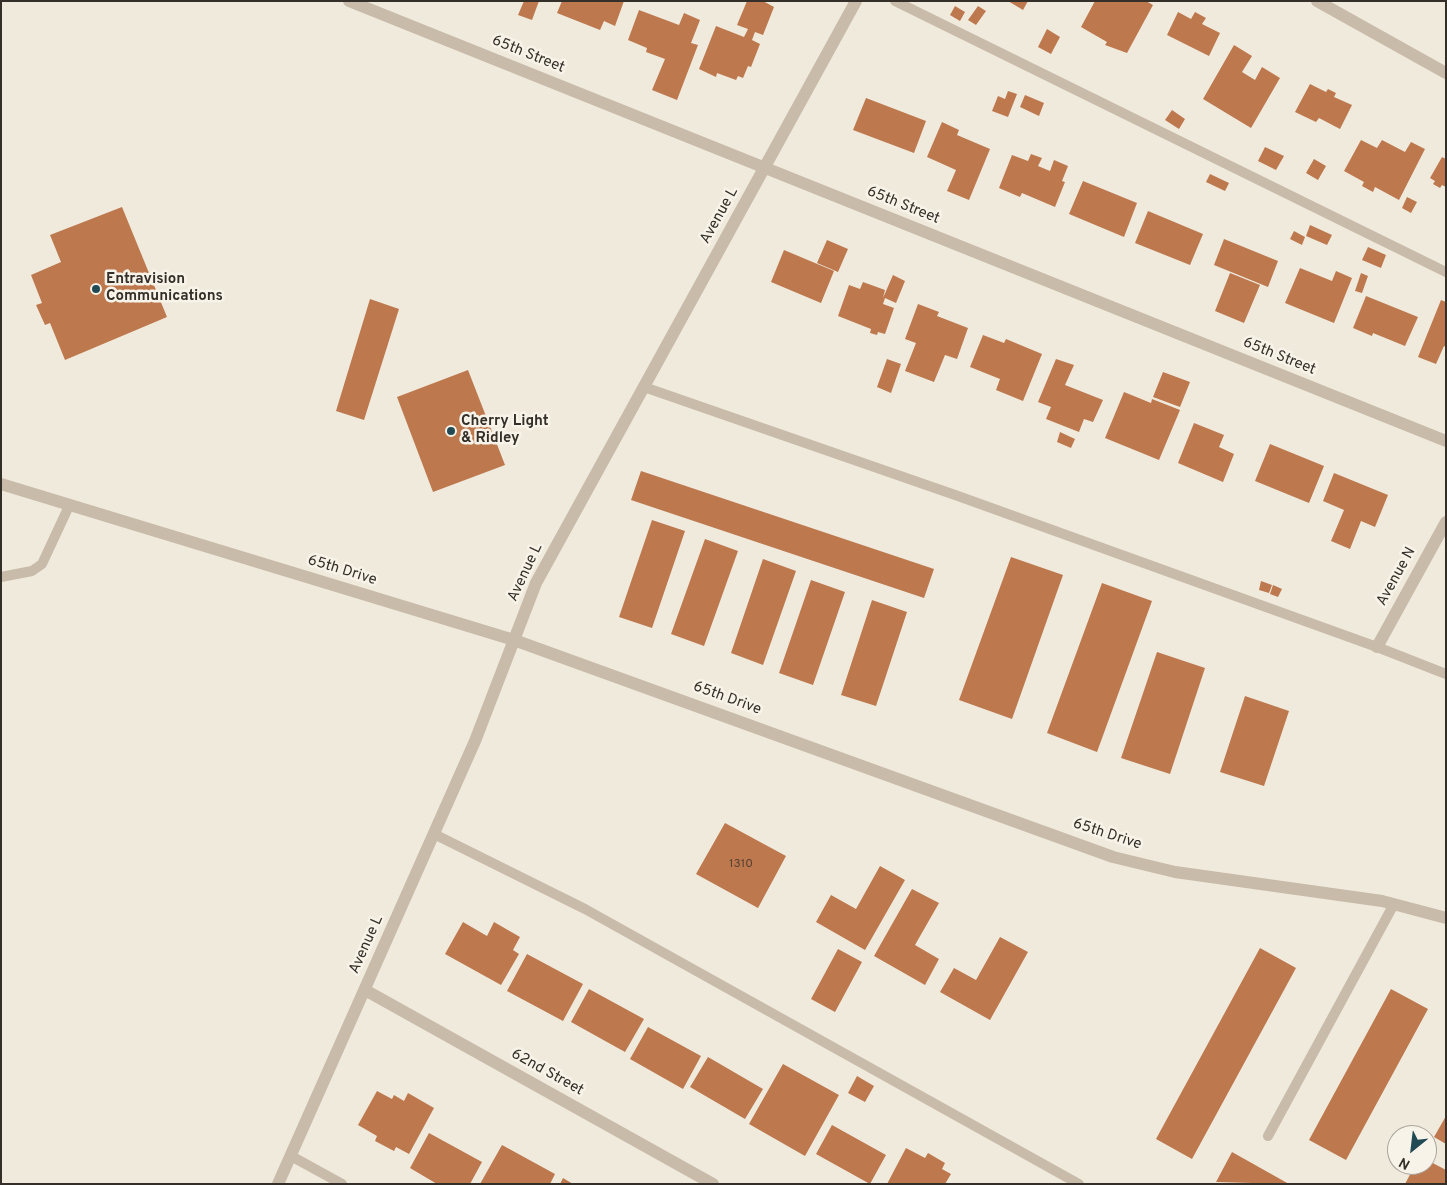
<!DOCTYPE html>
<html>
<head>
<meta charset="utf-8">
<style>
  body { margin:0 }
  #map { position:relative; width:1447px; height:1185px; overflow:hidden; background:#f0eadd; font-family:Overpass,sans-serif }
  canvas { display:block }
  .frame { position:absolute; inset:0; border:2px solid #352f29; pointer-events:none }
  .north { position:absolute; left:1387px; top:1125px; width:50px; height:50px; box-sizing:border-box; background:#f8f3e9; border:1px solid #aaa59c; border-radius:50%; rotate:209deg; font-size:14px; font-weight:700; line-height:20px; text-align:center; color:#352f29 }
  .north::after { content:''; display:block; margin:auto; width:18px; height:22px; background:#214a54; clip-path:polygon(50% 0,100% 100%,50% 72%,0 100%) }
</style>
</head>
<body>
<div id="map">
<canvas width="1447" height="1185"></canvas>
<div class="frame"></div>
<div class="north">N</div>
</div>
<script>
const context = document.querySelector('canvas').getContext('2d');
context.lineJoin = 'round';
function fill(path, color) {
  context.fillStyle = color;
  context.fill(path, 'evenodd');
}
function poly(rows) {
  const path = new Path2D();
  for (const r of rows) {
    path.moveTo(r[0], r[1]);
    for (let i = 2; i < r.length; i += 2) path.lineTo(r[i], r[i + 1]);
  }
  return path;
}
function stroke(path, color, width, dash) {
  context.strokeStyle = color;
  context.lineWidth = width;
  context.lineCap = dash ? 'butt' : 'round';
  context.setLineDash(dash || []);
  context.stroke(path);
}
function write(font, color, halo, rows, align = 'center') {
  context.font = font + ' Overpass,sans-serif';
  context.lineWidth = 5;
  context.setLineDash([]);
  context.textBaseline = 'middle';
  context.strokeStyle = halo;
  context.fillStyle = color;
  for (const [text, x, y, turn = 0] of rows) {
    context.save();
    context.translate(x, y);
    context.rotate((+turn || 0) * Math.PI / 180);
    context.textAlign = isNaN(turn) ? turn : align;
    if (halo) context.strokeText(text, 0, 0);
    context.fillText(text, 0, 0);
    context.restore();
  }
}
fill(poly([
  [524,1,539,1,532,20,518,15],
  [562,1,624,1,615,26,604,21,600,30,557,13],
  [747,1,763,1,774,7,763,35,755,32,752,40,760,44,751,67,748,66,743,78,738,76,736,80,717,73,716,77,699,69,716,26,744,37,748,29,737,25],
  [1008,1,1028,1,1023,10],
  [1095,1,1146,1,1153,5,1127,53,1105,45,1107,42,1081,27],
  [955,6,965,12,960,21,950,15],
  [978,6,986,11,976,25,968,20],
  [639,10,679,25,684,13,700,20,691,43,698,45,677,100,652,90,665,59,646,52,647,48,628,40],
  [1178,12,1191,19,1195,12,1206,18,1202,24,1220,33,1209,56,1167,35],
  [1047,29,1060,37,1051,54,1038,47],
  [1234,45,1252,56,1242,72,1255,80,1262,67,1280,78,1251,128,1203,99],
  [1310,84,1326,92,1328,89,1336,93,1334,97,1352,105,1340,129,1319,118,1316,122,1295,112],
  [1008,91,1017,94,1008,117,992,111,998,96,1005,99],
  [1025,95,1044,103,1039,116,1020,107],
  [866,98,926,121,914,153,853,130],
  [1172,110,1185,119,1179,129,1165,120],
  [942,122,959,130,957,135,990,149,969,200,947,191,956,170,927,157],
  [1361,140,1377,148,1382,140,1405,152,1411,142,1425,149,1399,200,1375,187,1373,192,1362,186,1364,182,1344,171],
  [1265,147,1284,156,1276,170,1258,161],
  [1031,154,1042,158,1038,166,1050,171,1054,160,1068,166,1062,181,1065,182,1055,207,1022,193,1020,197,999,188,1012,155,1028,161],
  [1442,157,1446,159,1446,187,1442,185,1440,188,1433,184,1435,181,1430,178],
  [1314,159,1326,166,1318,180,1306,173],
  [1210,174,1229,183,1225,191,1206,182],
  [1083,181,1137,203,1124,237,1069,214],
  [1407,197,1417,202,1411,213,1402,208],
  [122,207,167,317,65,360,50,323,45,325,36,305,42,303,31,275,61,262,50,235],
  [1148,211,1203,234,1190,265,1135,243],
  [1310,225,1332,235,1327,245,1306,236],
  [1294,231,1305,237,1302,245,1290,239],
  [1224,239,1278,261,1268,287,1214,265],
  [827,240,848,249,838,272,817,263],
  [1368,247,1386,255,1381,268,1362,260],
  [784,250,834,271,821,303,771,282],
  [1300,268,1332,281,1336,271,1352,278,1334,323,1285,303],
  [1230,273,1260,285,1244,323,1215,311],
  [1361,273,1368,276,1362,293,1355,291],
  [893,275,905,281,896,303,885,298,883,304,894,308,885,334,878,332,877,335,870,333,871,329,838,316,849,285,860,289,863,282,885,290,883,298],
  [1366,296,1418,317,1405,346,1373,333,1372,336,1353,328],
  [370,299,399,309,364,420,336,411],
  [1441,300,1446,302,1446,347,1444,346,1436,364,1418,357],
  [918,304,939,312,937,316,968,328,957,359,945,355,934,382,905,371,916,343,905,339],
  [983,335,1004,343,1006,339,1042,354,1023,401,996,390,1000,379,970,367],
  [887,359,901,364,891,393,877,387],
  [1056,359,1074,365,1065,385,1103,400,1093,422,1084,419,1079,432,1046,419,1051,407,1038,402],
  [468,370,505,465,433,492,397,397],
  [1163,372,1190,382,1180,407,1153,397],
  [1124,392,1151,403,1152,399,1180,410,1159,460,1105,438],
  [1194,423,1224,435,1219,447,1234,454,1223,482,1178,463],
  [1060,432,1075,439,1071,448,1057,442],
  [1270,444,1324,466,1309,503,1255,481],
  [641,471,934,569,924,598,631,500],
  [1334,473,1388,495,1375,527,1361,521,1350,549,1331,541,1344,510,1323,501],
  [652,520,685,531,652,628,619,617],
  [705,539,738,551,704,646,671,634],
  [1011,557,1063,575,1012,719,959,700],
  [763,559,796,571,763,665,731,653],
  [811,580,845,592,813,685,779,673],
  [1261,581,1272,585,1269,593,1259,590],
  [1102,583,1152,601,1097,752,1047,733],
  [1273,585,1282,589,1278,597,1270,594],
  [872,600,907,612,876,706,841,695],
  [1157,652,1205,668,1170,774,1121,758],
  [1245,696,1289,711,1264,786,1220,772],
  [725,823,786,856,758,908,696,874],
  [880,866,905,880,865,950,816,922,831,895,856,909],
  [912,889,939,903,915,945,939,959,925,985,874,956],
  [463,922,487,936,494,922,520,937,513,950,519,954,501,985,445,954],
  [1000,937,1028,952,990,1020,940,992,954,968,976,980],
  [1260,948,1296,968,1192,1159,1156,1139],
  [838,949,862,962,835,1012,811,999],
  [527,954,583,984,563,1021,507,991],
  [589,989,644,1019,625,1052,571,1022],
  [1391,989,1428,1009,1346,1160,1309,1140],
  [648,1027,701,1056,683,1089,630,1059],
  [708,1057,763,1089,745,1119,690,1087],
  [783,1064,839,1095,805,1156,749,1124],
  [857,1076,874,1086,865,1102,848,1093],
  [377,1091,392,1099,394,1095,404,1101,408,1093,434,1108,409,1154,396,1147,394,1151,375,1141,377,1136,358,1125],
  [1446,1116,1446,1144,1434,1137],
  [832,1125,886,1155,870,1184,816,1154],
  [429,1133,482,1162,470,1184,437,1184,410,1168],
  [502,1145,555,1174,550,1184,480,1184],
  [906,1148,925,1158,928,1153,945,1163,942,1169,951,1174,945,1184,887,1184],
  [1232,1152,1289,1184,1216,1182],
  [1427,1160,1446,1170,1446,1184,1405,1184,1415,1165,1427,1165],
  [563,1178,573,1184,560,1184]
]), '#bd784e');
stroke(poly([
  [895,1,1446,272],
  [644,387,958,496,1377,647,1446,674],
  [1,577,32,571,42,564,69,506],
  [434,834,585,909,1079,1184],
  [1268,1136,1394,904],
  [291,1156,342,1184]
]), '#c8bbaa', 10);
stroke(poly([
  [349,1,1446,441],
  [1,484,514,640,1113,857,1175,872,1382,901,1446,918],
  [1377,647,1446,522],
  [365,990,713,1184],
  [278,1184,475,741,536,583,856,1]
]), '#c8bbaa', 12);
stroke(poly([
  [1317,1,1446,73]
]), '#c8bbaa', 12);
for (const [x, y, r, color] of [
  [96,289,5,"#214a54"],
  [451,431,5,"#214a54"]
]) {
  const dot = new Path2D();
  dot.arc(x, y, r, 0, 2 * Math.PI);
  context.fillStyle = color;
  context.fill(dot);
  stroke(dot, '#f8f3e9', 2);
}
write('12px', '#574132', null, [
  ["1310",741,865]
]);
write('15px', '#352f29', '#f8f3e9', [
  ["65th Street",528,55,22],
  ["65th Street",903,206,22],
  ["Avenue L",720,216,-61],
  ["65th Street",1279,357,22],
  ["65th Drive",342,571,17],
  ["Avenue L",526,573,-65],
  ["Avenue N",1397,577,-61],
  ["65th Drive",727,699,20],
  ["65th Drive",1107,835,18],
  ["Avenue L",367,945,-66],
  ["62nd Street",547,1073,29]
]);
write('bold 15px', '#352f29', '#f8f3e9', [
  ["Entravision",106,280],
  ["Communications",106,297],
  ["Cherry Light",461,422],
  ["& Ridley",461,439]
], 'left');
</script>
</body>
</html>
